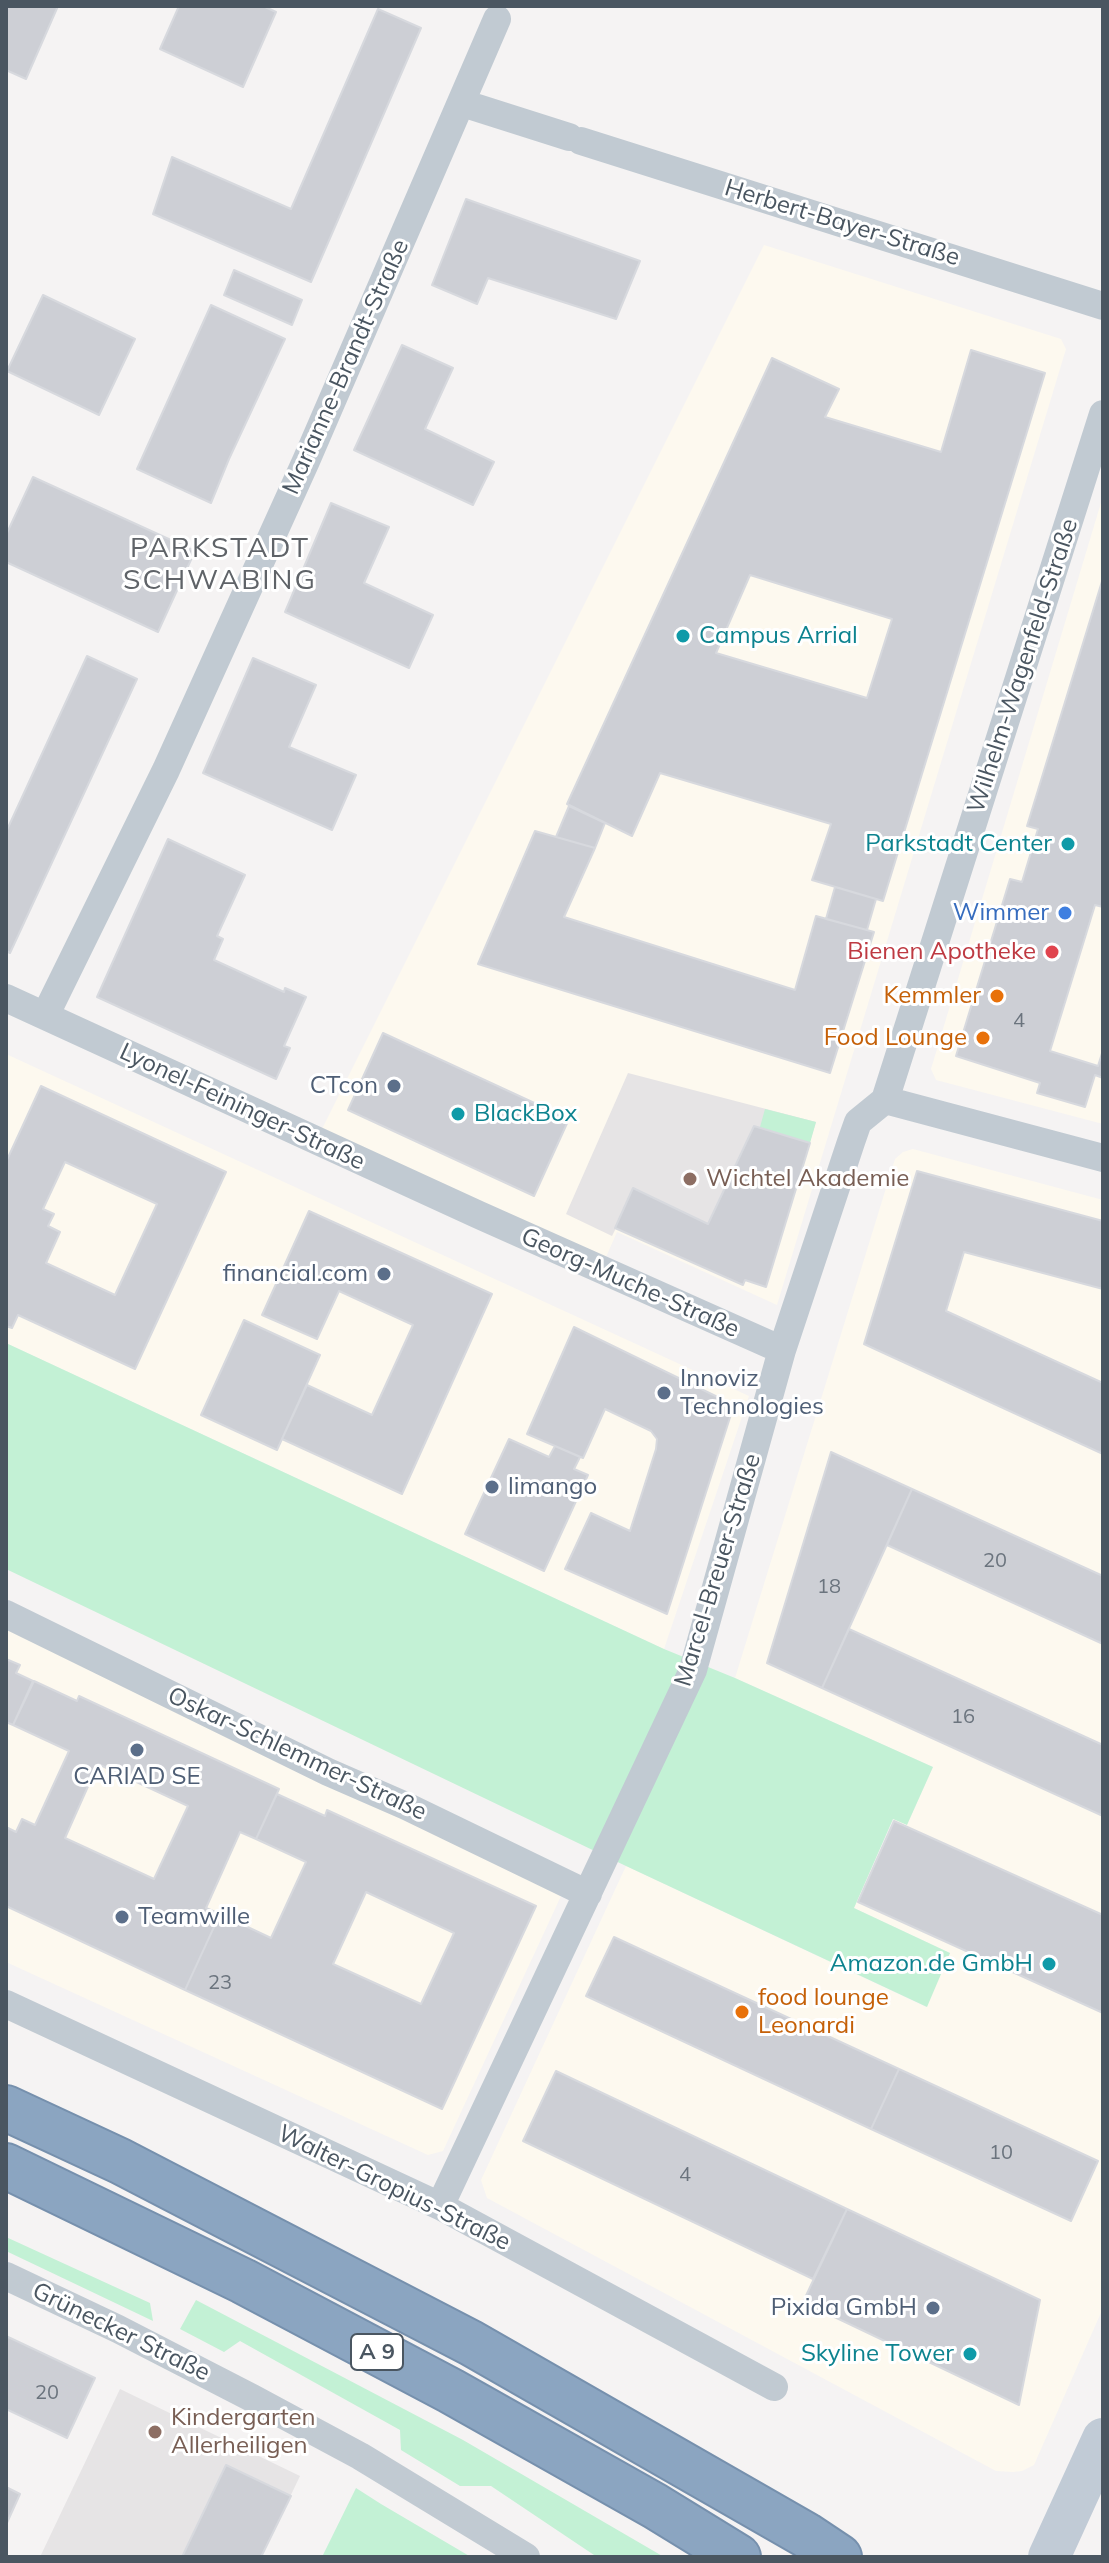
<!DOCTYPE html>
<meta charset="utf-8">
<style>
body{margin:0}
#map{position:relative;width:1109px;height:2563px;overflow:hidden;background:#f5f3f3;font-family:Mulish,sans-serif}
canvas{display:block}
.frame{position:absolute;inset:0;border:8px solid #4a5661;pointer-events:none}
</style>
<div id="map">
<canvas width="1109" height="2563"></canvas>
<div class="frame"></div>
</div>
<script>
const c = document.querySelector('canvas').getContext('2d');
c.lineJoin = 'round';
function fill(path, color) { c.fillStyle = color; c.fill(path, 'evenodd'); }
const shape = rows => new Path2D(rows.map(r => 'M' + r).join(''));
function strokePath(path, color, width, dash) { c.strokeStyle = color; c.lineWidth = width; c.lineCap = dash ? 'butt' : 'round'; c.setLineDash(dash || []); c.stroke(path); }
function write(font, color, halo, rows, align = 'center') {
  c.font = font + ' Mulish,sans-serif'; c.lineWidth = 6; c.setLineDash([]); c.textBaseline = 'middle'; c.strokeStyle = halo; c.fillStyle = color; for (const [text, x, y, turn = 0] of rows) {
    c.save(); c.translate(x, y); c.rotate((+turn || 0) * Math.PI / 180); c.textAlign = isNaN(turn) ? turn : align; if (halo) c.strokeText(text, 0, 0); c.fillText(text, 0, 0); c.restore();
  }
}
fill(shape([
 [764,245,1061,339,1066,349,777,1305,617,1232,606,1257,321,1131],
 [1103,496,1103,1124,936,1080,931,1069],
 [6,1054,749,1396,664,1649,6,1343],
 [913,1149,1103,1200,1103,2308,1034,2465,1022,2471,1013,2472,996,2471,487,2198,481,2180,626,1866,926,2007,950,1953,854,1908,894,1819,907,1825,933,1767,735,1678,895,1159,903,1152],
 [6,1625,561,1896,443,2151,428,2155,6,1962]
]), '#fdf9ef');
fill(shape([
 [628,1073,816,1122,766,1287,746,1280,743,1285,616,1228,612,1236,566,1214],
 [120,2389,300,2476,261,2557,40,2557]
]), '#e6e4e5');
fill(shape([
 [765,1109,816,1122,810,1143,760,1127],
 [6,1343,664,1649,735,1678,933,1767,907,1825,893,1819,854,1908,950,1953,927,2007,626,1866,6,1569],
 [6,2237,150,2303,153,2321,6,2251],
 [196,2300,463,2440,664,2557,597,2557,491,2486,460,2486,401,2450,400,2430,240,2341,224,2352,180,2329],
 [356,2488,381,2504,471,2557,322,2557]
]), '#c3f1d5');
const building = shape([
 [6,6,58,6,26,79,6,70,6,6],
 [179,6,263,6,276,12,243,87,160,49,179,6],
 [378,9,421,28,311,282,153,214,172,157,291,209,378,9],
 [466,199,640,261,616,319,488,278,477,304,432,285,466,199],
 [234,270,302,300,292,325,224,295,234,270],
 [43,295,135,339,99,415,7,371,43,295],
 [211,305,285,339,229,459,211,503,137,469,211,305],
 [402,345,453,368,425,429,494,462,473,505,354,450,402,345],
 [971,350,1045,373,883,901,812,880,831,824,660,773,632,836,567,804,772,358,839,389,825,417,941,452,971,350],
 [750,575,892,619,867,698,716,653,750,575],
 [33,477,195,551,158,632,6,562,6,535,33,477],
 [331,503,389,527,364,583,433,615,409,668,285,612,331,503],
 [1103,578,1103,907,1095,905,1050,1051,1098,1066,1103,1050,1103,1078,1095,1075,1085,1107,1037,1093,1040,1083,956,1056,1010,879,1022,882,1038,829,1027,826,1103,578],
 [87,656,137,679,10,953,6,951,6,832,87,656],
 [253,658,316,685,289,747,356,775,332,830,203,773,253,658],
 [569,806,605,823,595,848,556,837,569,806],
 [535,831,595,848,564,917,795,990,816,916,874,932,830,1073,478,964,535,831],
 [168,839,245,875,217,936,223,939,214,960,284,992,285,988,306,997,284,1046,290,1048,276,1079,97,997,168,839],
 [835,887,876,899,867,930,826,919,835,887],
 [383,1033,569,1119,534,1196,348,1110,383,1033],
 [41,1086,226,1172,135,1369,18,1315,12,1328,6,1326,6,1162,41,1086],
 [65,1162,157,1204,115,1295,46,1263,60,1232,48,1226,54,1214,43,1209,65,1162],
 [754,1126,810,1143,766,1287,745,1280,743,1285,615,1228,633,1188,708,1224,754,1126],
 [917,1171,1103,1221,1103,1289,964,1252,946,1311,1103,1383,1103,1454,864,1344,917,1171],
 [309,1211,492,1294,402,1494,282,1439,307,1385,372,1415,413,1325,339,1291,317,1339,262,1315,309,1211],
 [244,1320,320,1355,277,1450,201,1415,244,1320],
 [574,1327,734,1405,667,1614,565,1569,591,1513,630,1531,656,1449,657,1439,651,1431,605,1409,583,1458,527,1434,574,1327],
 [509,1439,549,1457,555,1446,580,1457,574,1469,588,1475,544,1571,465,1534,509,1439],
 [831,1452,912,1489,822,1688,767,1663,831,1452],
 [912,1489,1103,1576,1103,1644,887,1545,912,1489],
 [849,1629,1103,1745,1103,1816,822,1688,849,1629],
 [6,1659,20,1665,16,1673,33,1681,13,1725,6,1722,6,1659],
 [34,1681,77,1701,79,1696,279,1789,256,1839,240,1832,206,1908,220,1914,185,1990,6,1906,6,1827,16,1832,22,1819,35,1825,69,1751,13,1725,34,1681],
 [98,1764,188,1806,154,1879,65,1838,98,1764],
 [277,1794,325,1816,327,1810,536,1906,442,2109,185,1990,220,1914,271,1938,306,1862,256,1839,277,1794],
 [366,1892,454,1933,421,2004,333,1964,366,1892],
 [894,1821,1103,1915,1103,2013,858,1902,894,1821],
 [614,1937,899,2069,871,2129,586,1996,614,1937],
 [899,2069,1098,2161,1071,2221,871,2129,899,2069],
 [556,2071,847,2209,813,2279,523,2141,556,2071],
 [847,2209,1040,2300,1019,2405,803,2302,847,2209],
 [6,2336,95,2378,67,2438,6,2409,6,2336],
 [226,2465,291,2496,261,2557,182,2557,226,2465],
 [6,2487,20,2494,6,2525,6,2487]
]);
fill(building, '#cdcfd5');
strokePath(building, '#d7d9de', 2);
const highway = shape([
 [6,2108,120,2161,471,2343,806,2535,839,2557],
 [6,2166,243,2281,451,2391,655,2506,738,2557]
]);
strokePath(highway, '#7690ad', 48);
strokePath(shape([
 [462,103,569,137],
 [581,141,1103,306],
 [6,998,479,1215,782,1350],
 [45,1016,166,770,306,461,497,19],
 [885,1100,1103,414],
 [885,1100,1103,1158],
 [6,1614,328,1772,406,1806,588,1894],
 [6,2004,440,2206,774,2387],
 [440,2206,693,1670,782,1350,851,1142,858,1122,885,1100],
 [6,2276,118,2329,252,2398,360,2456,526,2557]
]), '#c1cad2', 28);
strokePath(shape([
 [1049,2557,1103,2439]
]), '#c1cbd6', 42);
strokePath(highway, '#8ba5c1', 44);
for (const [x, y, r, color] of [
 [683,636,8,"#0f9aa8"],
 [1068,844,8,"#0f9aa8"],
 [1065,913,8,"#3f7fe0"],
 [1052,952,8,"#e0444e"],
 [997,996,8,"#e8710a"],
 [983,1038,8,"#e8710a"],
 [394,1086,8,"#5c6f8a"],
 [458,1114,8,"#0f9aa8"],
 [690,1179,8,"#8d6e63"],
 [384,1274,8,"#5c6f8a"],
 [664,1393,8,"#5c6f8a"],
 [492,1487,8,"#5c6f8a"],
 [137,1750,8,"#5c6f8a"],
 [122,1917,8,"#5c6f8a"],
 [1049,1964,8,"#0f9aa8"],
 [742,2012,8,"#e8710a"],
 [933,2308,8,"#5c6f8a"],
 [970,2354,8,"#0f9aa8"],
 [155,2432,8,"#8d6e63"]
]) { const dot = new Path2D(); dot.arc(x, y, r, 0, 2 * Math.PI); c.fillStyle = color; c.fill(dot); strokePath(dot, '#fff', 3); }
write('20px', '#6b747e', null, [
 ["4",1019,1021],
 ["20",995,1561],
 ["18",829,1587],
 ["16",963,1717],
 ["23",220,1983],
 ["10",1001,2153],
 ["4",685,2175],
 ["20",47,2393]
]);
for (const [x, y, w] of [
 [377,2352,52]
]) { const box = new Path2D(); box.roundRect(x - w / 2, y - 18, w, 36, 6); c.fillStyle = '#fff'; c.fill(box); strokePath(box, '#4a5661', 2); }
write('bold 22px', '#4a5661', null, [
 ["A 9",377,2352]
]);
write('24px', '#4a5661', '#fff', [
 ["Herbert-Bayer-Straße",842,223,17],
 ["Marianne-Brandt-Straße",346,367,-66],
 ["Wilhelm-Wagenfeld-Straße",1023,666,-72],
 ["Lyonel-Feininger-Straße",242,1107,25],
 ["Georg-Muche-Straße",630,1283,24],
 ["Marcel-Breuer-Straße",718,1570,-73],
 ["Oskar-Schlemmer-Straße",297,1754,25],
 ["Walter-Gropius-Straße",394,2188,26],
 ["Grünecker Straße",121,2332,26]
]);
write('24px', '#0d838f', '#fff', [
 ["Campus Arrial",699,636,"left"],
 ["Parkstadt Center",1052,844],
 ["BlackBox",474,1114,"left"],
 ["Amazon.de GmbH",1033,1964],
 ["Skyline Tower",954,2354]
], 'right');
write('24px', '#366cbe', '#fff', [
 ["Wimmer",1049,913]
], 'right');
write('24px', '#be3a42', '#fff', [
 ["Bienen Apotheke",1036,952]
], 'right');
write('24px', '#c56008', '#fff', [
 ["Kemmler",981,996],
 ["Food Lounge",967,1038],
 ["food lounge",758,1998,"left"],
 ["Leonardi",758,2026,"left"]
], 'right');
write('24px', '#4e5e75', '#fff', [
 ["CTcon",378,1086],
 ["financial.com",368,1274],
 ["Innoviz",680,1379,"left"],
 ["Technologies",680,1407,"left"],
 ["limango",508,1487,"left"],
 ["CARIAD SE",137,1777,"center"],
 ["Teamwille",138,1917,"left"],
 ["Pixida GmbH",917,2308]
], 'right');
write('24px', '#785e54', '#fff', [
 ["Wichtel Akademie",706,1179],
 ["Kindergarten",171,2418],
 ["Allerheiligen",171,2446]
], 'left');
c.letterSpacing = '2px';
write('28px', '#5f6368', '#fff', [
 ["PARKSTADT",220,549],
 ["SCHWABING",220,581]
]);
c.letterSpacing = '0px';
</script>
